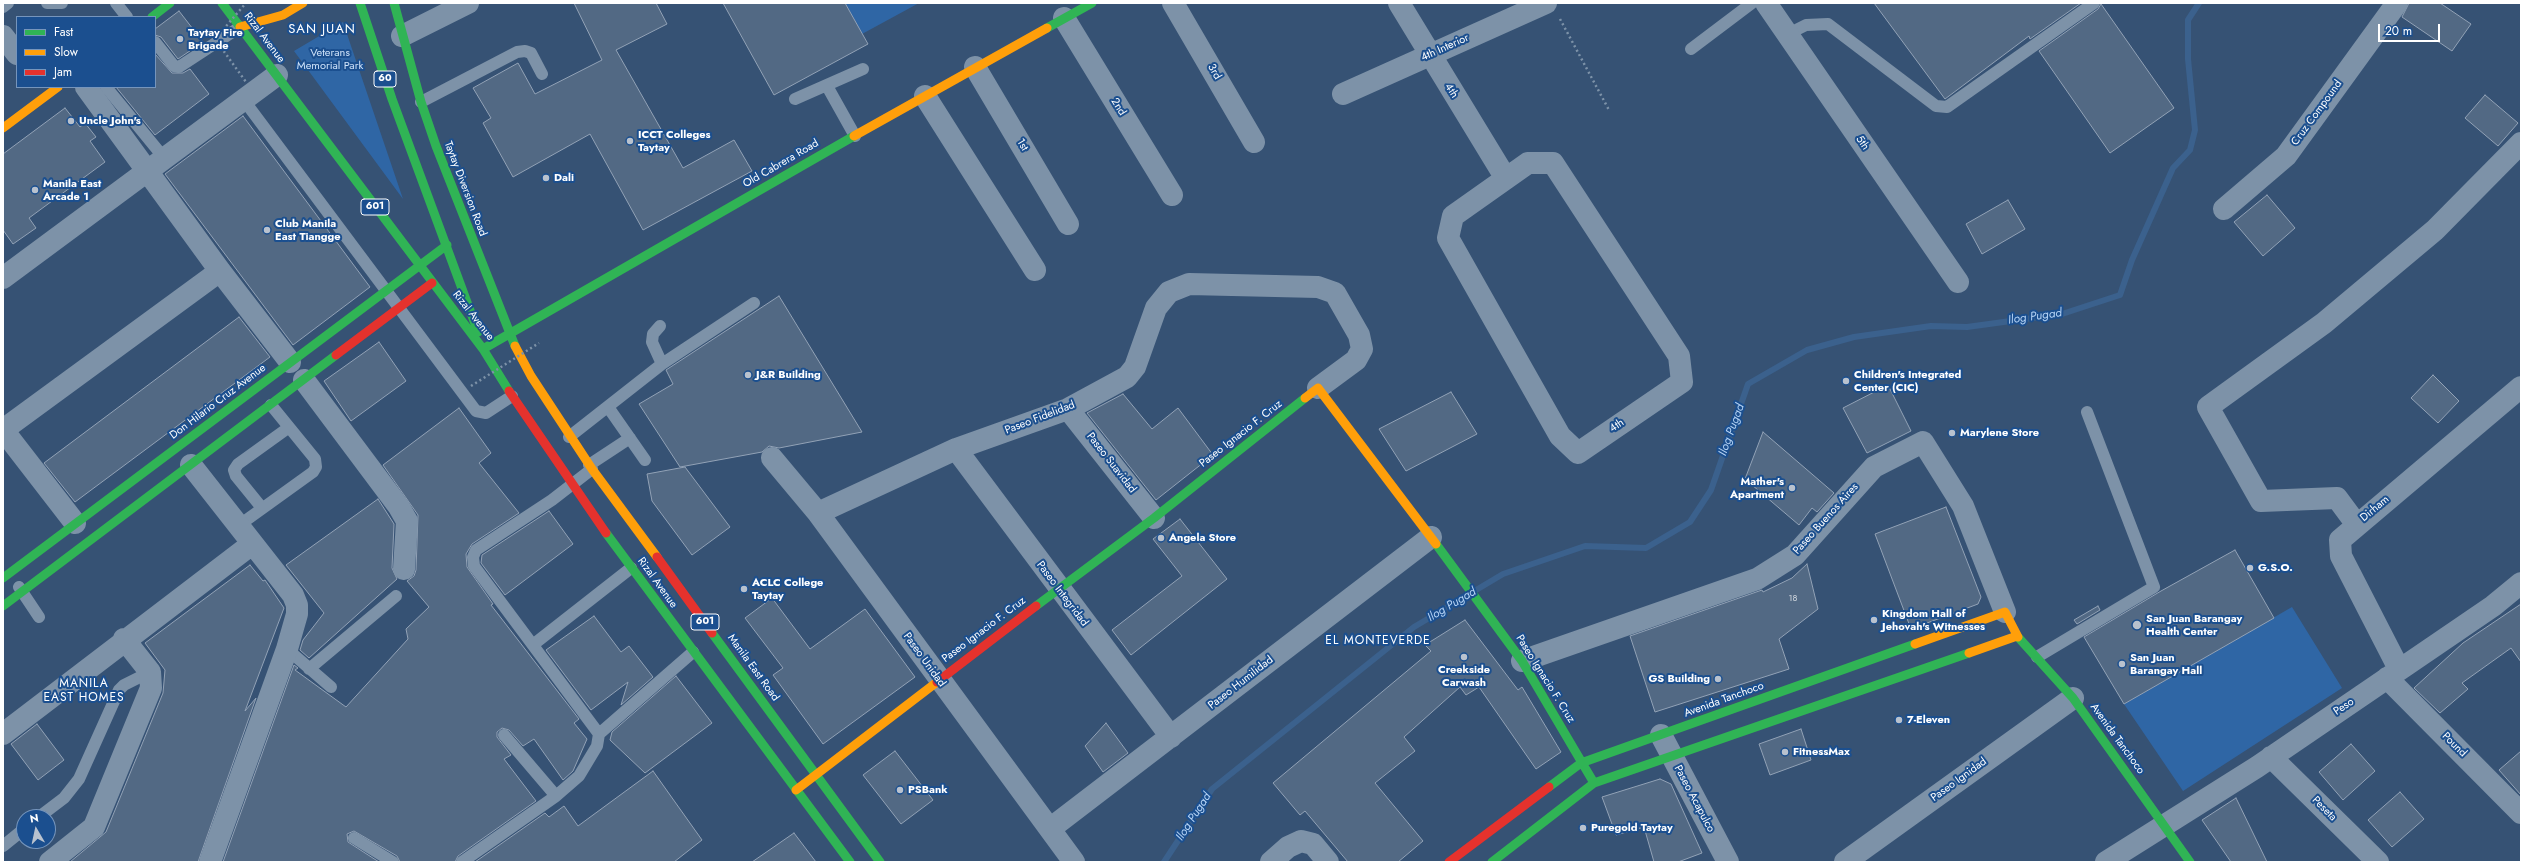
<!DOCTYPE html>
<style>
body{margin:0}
#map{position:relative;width:2524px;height:865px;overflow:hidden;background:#365274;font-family:Jost,sans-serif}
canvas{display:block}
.frame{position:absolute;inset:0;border:4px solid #fff;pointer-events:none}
.legend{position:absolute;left:16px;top:16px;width:140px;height:72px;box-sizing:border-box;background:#1b4f8f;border:1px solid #7695bc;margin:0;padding:5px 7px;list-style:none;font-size:12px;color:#fff}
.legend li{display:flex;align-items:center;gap:8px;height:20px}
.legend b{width:20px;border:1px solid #7695bc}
.north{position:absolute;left:16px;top:809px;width:40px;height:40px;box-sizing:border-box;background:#1b4f8f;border:1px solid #7695bc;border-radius:50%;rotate:351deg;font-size:11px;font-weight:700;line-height:16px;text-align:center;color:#fff}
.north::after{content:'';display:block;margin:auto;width:14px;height:18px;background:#b9c2ce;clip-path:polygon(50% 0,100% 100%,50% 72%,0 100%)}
.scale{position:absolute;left:2378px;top:24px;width:62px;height:18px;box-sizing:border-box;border:2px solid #fff;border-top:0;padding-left:5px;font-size:12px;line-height:14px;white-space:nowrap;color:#fff;-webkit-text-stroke:3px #1b4f8f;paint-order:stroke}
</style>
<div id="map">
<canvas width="2524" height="865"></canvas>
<div class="frame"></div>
<ul class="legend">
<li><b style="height:5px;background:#30b455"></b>Fast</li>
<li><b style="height:5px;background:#ff9f0a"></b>Slow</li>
<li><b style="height:5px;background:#e5322d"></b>Jam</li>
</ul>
<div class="north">N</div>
<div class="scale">20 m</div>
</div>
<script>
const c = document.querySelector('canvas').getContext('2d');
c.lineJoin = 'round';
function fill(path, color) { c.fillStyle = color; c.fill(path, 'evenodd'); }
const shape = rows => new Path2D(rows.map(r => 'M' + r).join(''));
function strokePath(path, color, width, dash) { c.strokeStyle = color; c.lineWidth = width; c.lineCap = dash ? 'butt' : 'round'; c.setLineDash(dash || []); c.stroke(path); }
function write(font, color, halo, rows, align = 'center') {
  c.font = font + ' Jost,sans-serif'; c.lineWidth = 4; c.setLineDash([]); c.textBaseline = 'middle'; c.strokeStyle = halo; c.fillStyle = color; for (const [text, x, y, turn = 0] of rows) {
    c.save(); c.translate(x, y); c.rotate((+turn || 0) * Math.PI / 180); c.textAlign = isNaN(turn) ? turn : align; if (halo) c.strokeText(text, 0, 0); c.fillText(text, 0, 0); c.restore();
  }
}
fill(shape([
 [845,3,919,3,862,34],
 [343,22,350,43,403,199,294,51],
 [2292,607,2342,688,2183,791,2124,704]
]), '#2f66a5');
strokePath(shape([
 [1164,862,1212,789,1414,627,1503,574,1585,546,1646,548,1690,522,1711,490,1748,384,1807,350,1854,337,1931,326,1967,327,2062,314,2120,295,2132,260,2173,168,2190,150,2195,130,2188,59,2188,20,2199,3]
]), '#3b618d', 6);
const building = shape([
 [574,3,656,3,667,24,616,50,683,168,734,140,752,171,643,230,590,134,513,177,483,123,491,118,473,88,518,63,535,94,602,60,574,3],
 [723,3,845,3,868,44,774,95,723,3],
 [1874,3,2081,3,2030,39,2029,36,1945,99,1874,3],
 [2409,3,2440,3,2471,24,2452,51,2402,17,2409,3],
 [2101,4,2174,108,2110,153,2039,51,2098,9,2101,4],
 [179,11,203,42,178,59,161,37,155,35,155,29,179,11],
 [155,54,172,73,183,73,190,69,209,94,155,135,116,87,155,87,155,54],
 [2485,95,2518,123,2498,146,2465,118,2485,95],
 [65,108,80,127,85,123,96,137,90,141,105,162,29,218,36,228,13,244,3,230,3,154,65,108],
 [243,116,370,287,293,345,165,174,243,116],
 [2267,195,2295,228,2263,256,2234,222,2267,195],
 [2008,200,2025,229,1982,254,1966,224,2008,200],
 [779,296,862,432,779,448,769,446,762,452,680,467,639,404,673,384,666,370,779,296],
 [239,317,270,357,75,502,44,463,239,317],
 [379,342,406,381,351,421,324,381,379,342],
 [2433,375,2459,401,2438,423,2411,398,2433,375],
 [1888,385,1911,431,1867,453,1843,408,1888,385],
 [1451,392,1477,434,1406,471,1379,429,1451,392],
 [1123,394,1152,429,1178,408,1213,455,1156,500,1087,413,1123,394],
 [459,408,491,453,479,463,519,513,472,544,466,554,467,567,493,604,491,605,579,719,574,723,587,739,573,771,563,780,534,739,523,746,509,730,502,728,497,732,497,737,511,755,504,759,536,801,458,856,455,862,400,862,397,856,354,831,347,834,348,842,379,862,223,862,294,665,298,668,295,670,346,707,408,639,406,629,429,607,407,581,414,576,416,570,418,515,383,465,459,408],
 [1763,432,1834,493,1817,512,1812,508,1799,525,1745,479,1763,432],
 [685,467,730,527,692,555,652,501,647,474,685,467],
 [378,499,394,524,392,568,397,579,309,658,300,650,303,640,324,613,286,565,378,499],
 [1946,507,1981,597,1978,604,1911,629,1875,534,1946,507],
 [549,511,573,544,505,595,481,563,482,555,549,511],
 [1180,519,1227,579,1131,655,1112,630,1182,576,1153,539,1180,519],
 [2235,550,2274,618,2124,704,2084,637,2161,591,2235,550],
 [1807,564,1818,609,1779,639,1789,669,1655,712,1630,636,1762,590,1763,592,1792,578,1807,564],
 [250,565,263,581,265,580,284,608,245,711,256,698,198,862,70,862,106,832,163,693,165,670,145,643,250,565],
 [772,598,810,649,865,609,915,677,823,744,773,675,783,668,745,618,772,598],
 [2521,604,2521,662,2511,648,2462,683,2468,689,2440,713,2414,688,2463,643,2521,604],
 [2098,606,2100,610,2077,624,2074,620,2098,606],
 [594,616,621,652,629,646,653,677,621,705,628,682,591,710,546,650,594,616],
 [1465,620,1518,690,1522,687,1561,752,1536,769,1479,687,1466,695,1460,687,1404,737,1415,751,1375,783,1423,841,1398,862,1348,862,1305,811,1300,815,1273,783,1431,651,1425,645,1465,620],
 [676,676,712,723,645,773,610,740,612,732,676,676],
 [1106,723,1128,753,1103,772,1085,746,1106,723],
 [37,724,64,760,38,780,11,744,37,724],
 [1801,729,1811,760,1770,775,1759,744,1801,729],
 [2351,744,2375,771,2343,800,2319,772,2351,744],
 [895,751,933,800,901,824,863,775,895,751],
 [2521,751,2521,795,2499,770,2521,751],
 [653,771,702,840,674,862,475,862,545,813,549,817,564,806,578,826,653,771],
 [1660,779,1671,784,1702,853,1678,862,1654,862,1644,827,1616,835,1602,797,1660,779],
 [2400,792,2424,819,2392,847,2368,820,2400,792],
 [2236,798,2267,862,2231,862,2202,820,2236,798],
 [794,833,816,862,752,862,794,833]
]);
fill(building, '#526984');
strokePath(building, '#92a2b6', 1);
strokePath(shape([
 [1560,19,1609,110]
]), '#7d92a8', 2.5, [2, 3]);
strokePath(shape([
 [47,3,62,3],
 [116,3,127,17],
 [3,7,8,3],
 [1788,34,1806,25,1828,24,1936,106,1947,107,2094,3],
 [155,42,174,66,179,67,240,27],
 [1691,49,1752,3],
 [827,86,855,136],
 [106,87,165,159],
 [243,99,476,411,486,413,512,396],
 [795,99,863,69],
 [421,102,517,52,525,51,531,53,542,74],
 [660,326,653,334,652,342,662,364],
 [608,407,645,460],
 [569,437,662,364,754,303],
 [589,465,630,438],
 [592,469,552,500,476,550,473,557,474,566,599,734],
 [262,508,236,476,234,470,238,464,288,428],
 [238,526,313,472,316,467,315,459,271,405],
 [19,587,39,617],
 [534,644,631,568],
 [287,649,331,687],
 [2037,657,2154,587,2087,412],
 [309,669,396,596],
 [504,735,556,796],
 [39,817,64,798,79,779,119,690,124,685,150,672],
 [354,838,393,862],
 [3,846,24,829],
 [462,862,556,796,579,776,597,746,599,734,693,652]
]), '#7d92a8', 12);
strokePath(shape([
 [1173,3,1254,142],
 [1399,3,1505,177],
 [1766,3,1958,282],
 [1064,18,1172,195],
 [3,36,17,54],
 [402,36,468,3],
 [975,67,1068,224],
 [86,87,220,271,290,362],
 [1343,94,1546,3],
 [925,96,1035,270],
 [1528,163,1553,163,1679,356,1682,382,1578,453,1560,436,1448,238,1453,216,1528,163],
 [2224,209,2286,156,2397,3],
 [3,278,277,75],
 [304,380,399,507,407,521,404,569],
 [1068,409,1154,518],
 [3,430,220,271],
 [3,430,75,523],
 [956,449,1171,737],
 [772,458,818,513,1074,862],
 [191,465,293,595,297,605,297,614,287,649,210,862],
 [818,513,956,449,1068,409,1127,377,1135,367,1156,308,1169,292,1189,284,1318,287,1335,293,1359,335,1362,349,1356,360,1318,388],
 [2357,525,2337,498,2261,501,2208,407,2324,323,2435,230,2521,143],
 [1522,661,1757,579,1795,555,1874,467,1923,442,1963,506,2005,612],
 [2399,669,2341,556,2340,540,2521,387],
 [2387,678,2521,813],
 [3,734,252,544],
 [1661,735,1728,862],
 [2271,757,2378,862],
 [1051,828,1431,537],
 [50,862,94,827,151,688,150,672,124,639],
 [1271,862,1288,847,1301,841,1313,844,1328,862],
 [1845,862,2073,698],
 [2106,862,2257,767,2493,606,2521,583]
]), '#7d92a8', 22);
strokePath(shape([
 [222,3,483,349,509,391],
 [360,3,392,99,478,332],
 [394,3,421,102,436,146,515,346],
 [152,17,170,3],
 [1047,28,1092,3],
 [483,349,854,136],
 [606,533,850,862],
 [1436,544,1522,661,1594,783],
 [3,578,447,245],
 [3,606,336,355],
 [1036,606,1154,518,1305,398],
 [712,633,880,862],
 [2018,637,2073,698,2190,862],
 [1549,787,1581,763,1915,644],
 [1492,862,1594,783,1969,653]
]), '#30b455', 9);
strokePath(shape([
 [240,27,283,15,303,3],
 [3,128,58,87],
 [854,136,1047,28],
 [515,346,531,376,592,469,657,557],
 [1305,398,1318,388,1436,544],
 [1915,644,2005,612,2018,637],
 [1969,653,2017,636],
 [796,790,937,682]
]), '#ff9f0a', 9);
strokePath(shape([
 [336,355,432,283],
 [509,391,606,533],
 [657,557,712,633],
 [937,682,1036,606],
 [1449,862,1549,787]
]), '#e5322d', 9);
strokePath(shape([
 [210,33,215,39,246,3],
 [215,39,246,82],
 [471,386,539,343]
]), '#7d92a8', 2.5, [2, 3]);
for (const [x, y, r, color] of [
 [180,39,4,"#b9c2ce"],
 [71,121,4,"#b9c2ce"],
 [630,141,4,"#b9c2ce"],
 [546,178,4,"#b9c2ce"],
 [35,190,4,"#b9c2ce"],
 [267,230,4,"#b9c2ce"],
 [748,375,4,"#b9c2ce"],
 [1846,381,4,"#b9c2ce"],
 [1952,433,4,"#b9c2ce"],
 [1792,488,4,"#b9c2ce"],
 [1161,538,4,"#b9c2ce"],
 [2250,568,4,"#b9c2ce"],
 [744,589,4,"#b9c2ce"],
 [1874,620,4,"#b9c2ce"],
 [2137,625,5,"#b9c2ce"],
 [1464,657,4,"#b9c2ce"],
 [2122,664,4,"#b9c2ce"],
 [1718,679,4,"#b9c2ce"],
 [1899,720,4,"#b9c2ce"],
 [1785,752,4,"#b9c2ce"],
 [900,790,4,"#b9c2ce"],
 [1583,828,4,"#b9c2ce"]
]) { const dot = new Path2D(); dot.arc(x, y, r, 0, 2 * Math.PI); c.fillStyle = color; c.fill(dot); strokePath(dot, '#1b4f8f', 1.5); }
write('9px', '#d4dae0', null, [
 ["18",1793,599]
]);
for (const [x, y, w] of [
 [385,79,22],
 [375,207,28],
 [705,622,28]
]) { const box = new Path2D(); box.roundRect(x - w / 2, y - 8, w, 16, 3); c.fillStyle = '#1b4f8f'; c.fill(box); strokePath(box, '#fff', 1); }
write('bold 10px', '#fff', null, [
 ["60",385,79],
 ["601",375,207],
 ["601",705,622]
]);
write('bold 11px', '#fff', '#1b4f8f', [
 ["Taytay Fire",188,33],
 ["Brigade",188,46],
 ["Uncle John's",79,121],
 ["ICCT Colleges",638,135],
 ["Taytay",638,148],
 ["Dali",554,178],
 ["Manila East",43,184],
 ["Arcade 1",43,197],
 ["Club Manila",275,224],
 ["East Tiangge",275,237],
 ["J&R Building",756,375],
 ["Children's Integrated",1854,375],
 ["Center (CIC)",1854,388],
 ["Marylene Store",1960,433],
 ["Mather's",1784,482,"right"],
 ["Apartment",1784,495,"right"],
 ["Angela Store",1169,538],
 ["G.S.O.",2258,568],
 ["ACLC College",752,583],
 ["Taytay",752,596],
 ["Kingdom Hall of",1882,614],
 ["Jehovah's Witnesses",1882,627],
 ["San Juan Barangay",2146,619],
 ["Health Center",2146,632],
 ["San Juan",2130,658],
 ["Barangay Hall",2130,671],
 ["Creekside",1464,670,"center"],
 ["Carwash",1464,683,"center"],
 ["GS Building",1710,679,"right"],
 ["7-Eleven",1907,720],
 ["FitnessMax",1793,752],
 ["PSBank",908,790],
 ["Puregold Taytay",1591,828]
], 'left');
write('11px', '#fff', '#1b4f8f', [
 ["Rizal Avenue",264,38,53],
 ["4th Interior",1445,48,-24],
 ["3rd",1214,72,60],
 ["4th",1451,91,58],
 ["2nd",1118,107,59],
 ["Cruz Compound",2317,113,-54],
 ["5th",1862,143,56],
 ["1st",1022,145,59],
 ["Old Cabrera Road",781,164,-30],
 ["Taytay Diversion Road",465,189,69],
 ["Rizal Avenue",473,316,52],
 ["Don Hilario Cruz Avenue",218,402,-37],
 ["Paseo Fidelidad",1040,418,-21],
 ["4th",1617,426,-34],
 ["Paseo Ignacio F. Cruz",1241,434,-38],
 ["Paseo Suavidad",1111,463,52],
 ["Dirham",2375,509,-40],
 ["Paseo Buenos Aires",1826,519,-48],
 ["Rizal Avenue",657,583,54],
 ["Paseo Integridad",1062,594,53],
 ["Paseo Ignacio F. Cruz",984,630,-37],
 ["Paseo Unidad",924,660,54],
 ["Manila East Road",753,668,54],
 ["Paseo Ignacio F. Cruz",1545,679,58],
 ["Paseo Humilidad",1241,683,-38],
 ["Avenida Tanchoco",1724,700,-20],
 ["Peso",2344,707,-34],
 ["Avenida Tanchoco",2117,739,54],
 ["Pound",2454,745,45],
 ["Paseo Ignidad",1959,780,-36],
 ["Paseo Acapulco",1694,799,62],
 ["Peseta",2324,809,45]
]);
write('11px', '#cfe3fa', '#1b4f8f', [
 ["Veterans",330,53],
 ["Memorial Park",330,66]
]);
write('italic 12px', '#b5d3f5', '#1b4f8f', [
 ["Ilog Pugad",2035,317,-8],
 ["Ilog Pugad",1732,430,-70],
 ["Ilog Pugad",1452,605,-31],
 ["Ilog Pugad",1194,817,-57]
]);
c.letterSpacing = '1px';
write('12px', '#fff', '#1b4f8f', [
 ["EL MONTEVERDE",1378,641],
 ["MANILA",84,684],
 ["EAST HOMES",84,698]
]);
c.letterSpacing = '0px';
c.letterSpacing = '1px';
write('13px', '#fff', '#1b4f8f', [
 ["SAN JUAN",322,30]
]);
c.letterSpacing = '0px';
</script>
